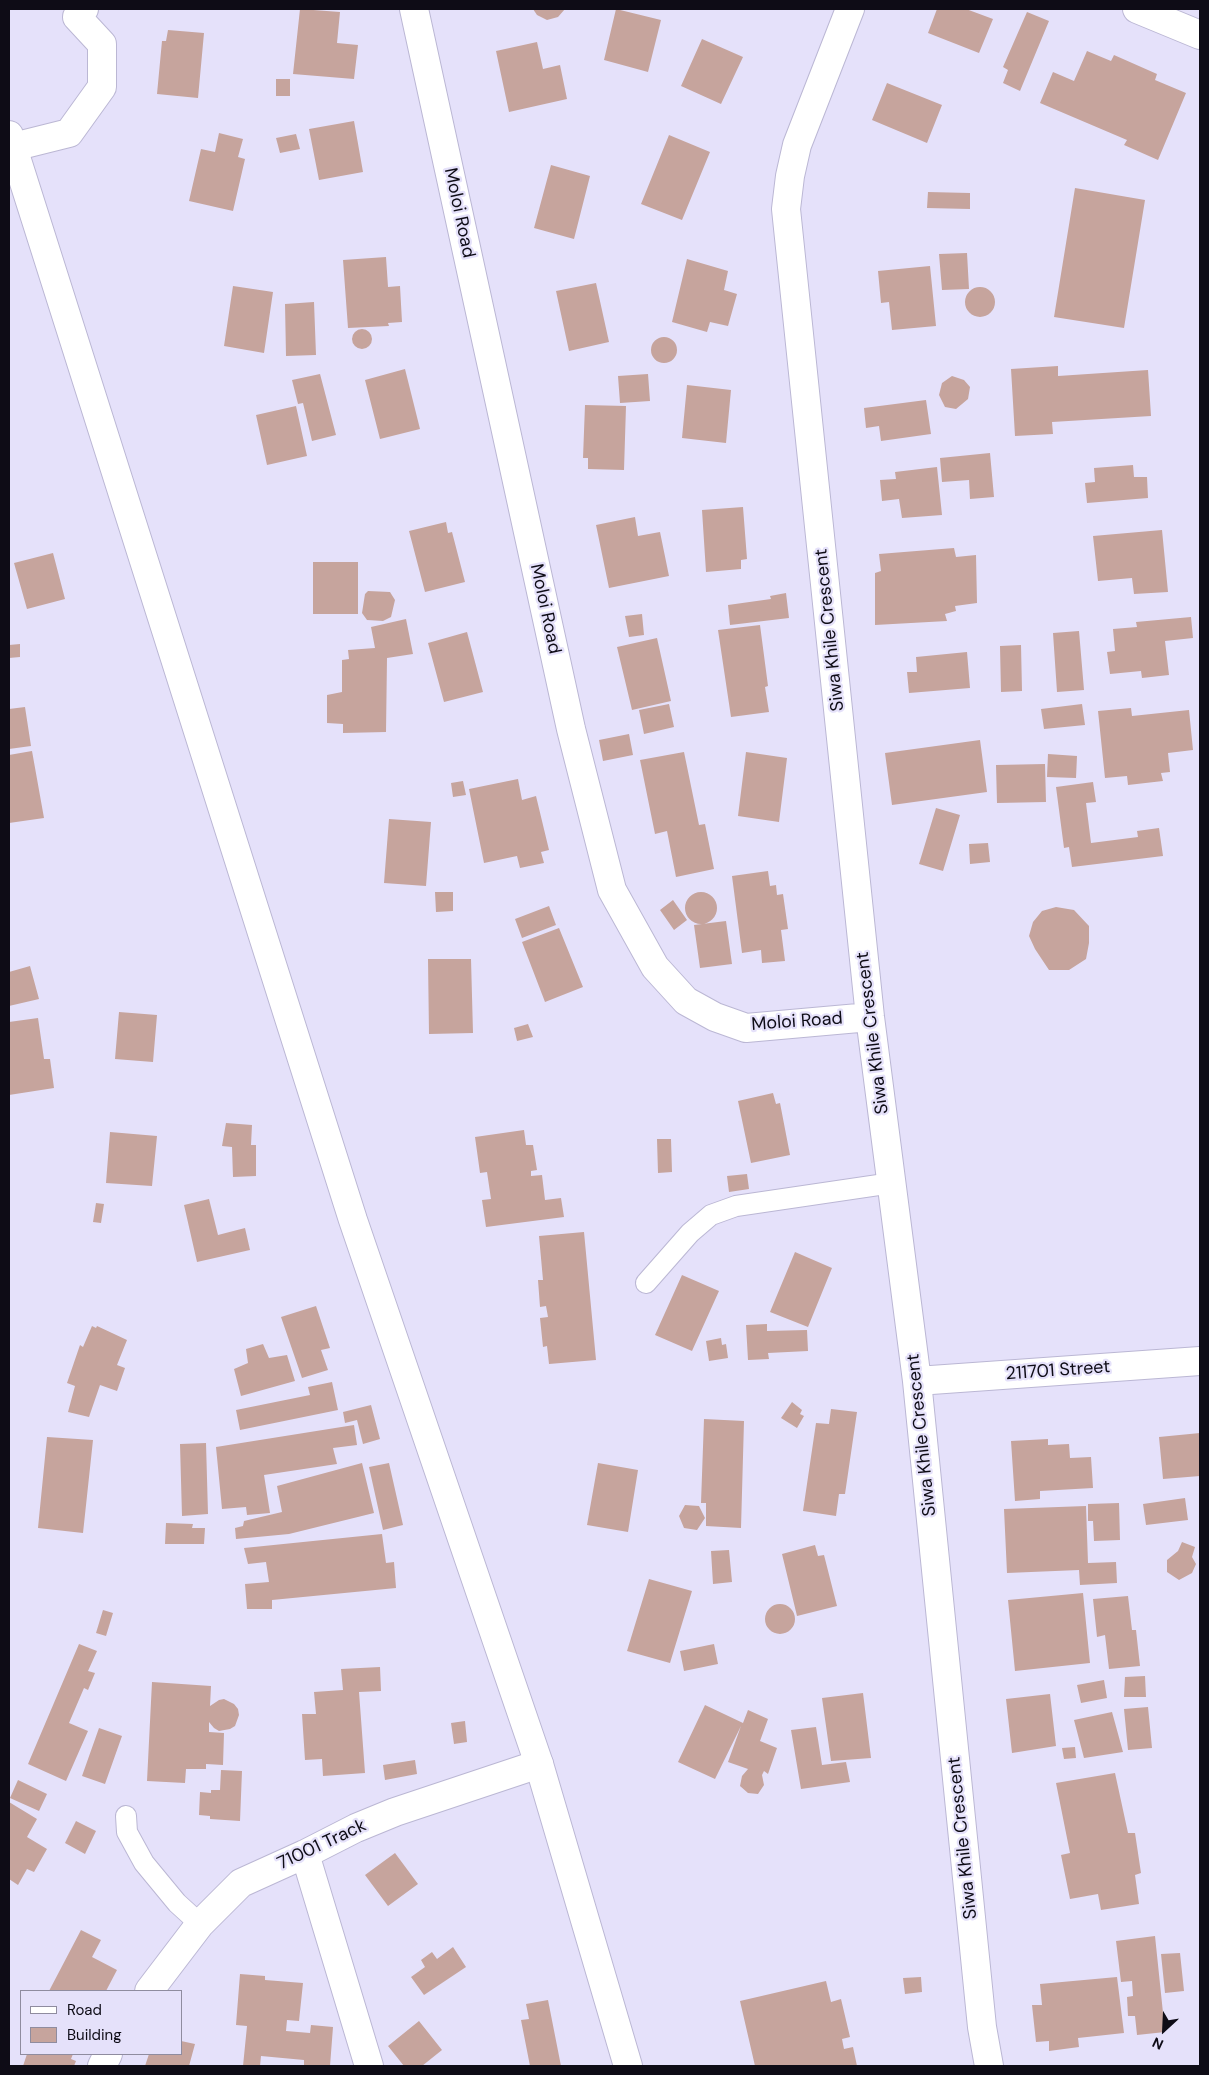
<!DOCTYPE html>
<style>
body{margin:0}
#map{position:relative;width:1209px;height:2075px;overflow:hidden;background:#e5e1fa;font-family:"DM Sans",sans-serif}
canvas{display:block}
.frame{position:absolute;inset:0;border:10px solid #0e0c16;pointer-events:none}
.legend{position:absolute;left:20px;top:1990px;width:162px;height:65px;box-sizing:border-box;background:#e5e1fa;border:1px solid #8f8c9f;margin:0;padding:6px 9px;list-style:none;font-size:15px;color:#0e0c16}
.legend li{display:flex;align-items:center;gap:10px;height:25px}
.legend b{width:25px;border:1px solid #8f8c9f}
.north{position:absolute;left:1139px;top:2005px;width:50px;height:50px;-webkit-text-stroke:4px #e5e1fa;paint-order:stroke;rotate:205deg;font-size:14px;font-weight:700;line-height:20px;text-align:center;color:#0e0c16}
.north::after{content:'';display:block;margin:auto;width:18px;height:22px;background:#0e0c16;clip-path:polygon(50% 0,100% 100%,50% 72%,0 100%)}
</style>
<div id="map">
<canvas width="1209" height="2075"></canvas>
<div class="frame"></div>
<ul class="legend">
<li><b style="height:6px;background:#fff"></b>Road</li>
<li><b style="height:14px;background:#c6a49d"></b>Building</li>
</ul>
<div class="north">N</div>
</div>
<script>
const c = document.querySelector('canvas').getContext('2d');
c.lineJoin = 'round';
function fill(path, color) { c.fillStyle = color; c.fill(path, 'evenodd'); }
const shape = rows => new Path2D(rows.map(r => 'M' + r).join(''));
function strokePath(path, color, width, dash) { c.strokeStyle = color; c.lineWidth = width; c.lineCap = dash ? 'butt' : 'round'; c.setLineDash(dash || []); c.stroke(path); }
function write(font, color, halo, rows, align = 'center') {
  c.font = font + ' "DM Sans",sans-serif'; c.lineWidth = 4.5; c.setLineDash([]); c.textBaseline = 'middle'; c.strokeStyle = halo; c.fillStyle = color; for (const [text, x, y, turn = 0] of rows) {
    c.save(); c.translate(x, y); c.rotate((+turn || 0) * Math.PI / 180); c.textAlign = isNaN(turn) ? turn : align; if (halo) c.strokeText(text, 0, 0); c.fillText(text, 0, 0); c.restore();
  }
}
fill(shape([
 [300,9,340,12,337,43,358,45,354,79,293,74],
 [533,9,565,9,558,17,547,20,537,15],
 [616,9,661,20,648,72,604,60],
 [937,9,966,9,993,19,979,53,928,33],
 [1027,12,1049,21,1020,91,1003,83,1008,70,1003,67],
 [168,30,204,33,198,98,157,94,162,41,166,41],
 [702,39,743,57,721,104,681,86],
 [537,42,543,69,560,65,567,99,509,112,496,51],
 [1087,51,1111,61,1114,55,1157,74,1155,80,1186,93,1158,160,1124,145,1127,140,1040,103,1053,72,1074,81],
 [276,79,290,79,290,96,276,96],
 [887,83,942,105,927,143,872,120],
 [354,121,363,172,319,180,309,129],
 [219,133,243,139,238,157,245,159,233,211,189,201,201,149,215,152],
 [296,134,300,149,280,153,276,138],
 [669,135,710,152,682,220,641,204],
 [551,165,590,176,574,239,534,228],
 [1075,188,1145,200,1124,328,1054,317],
 [928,192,970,193,970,209,927,208],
 [967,253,969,289,942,290,939,254],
 [386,257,388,287,400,286,402,322,388,323,389,326,348,328,343,260],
 [687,259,728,271,724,290,737,294,728,326,710,322,707,332,672,322],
 [930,266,936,326,892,330,889,302,881,303,878,271],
 [596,283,609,342,569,351,556,291],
 [233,286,273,292,264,353,224,346],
 '965 302a15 15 0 1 1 30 0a15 15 0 1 1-30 0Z',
 [314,302,316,355,286,356,285,304],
 '352 339a10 10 0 1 1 20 0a10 10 0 1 1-20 0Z',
 '651 350a13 13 0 1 1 26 0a13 13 0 1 1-26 0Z',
 [1058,366,1058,376,1148,370,1151,416,1052,422,1053,434,1015,436,1011,369],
 [405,369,420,429,380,439,365,380],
 [320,374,336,435,312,441,303,403,298,404,292,380],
 [648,374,650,401,620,403,618,376],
 [952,376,964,380,970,387,968,399,956,409,945,407,939,395,942,383],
 [687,385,731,390,726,443,682,438],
 [926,400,931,434,881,441,879,426,866,428,864,408],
 [585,405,626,406,624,470,588,469,588,458,583,458],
 [296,406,307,456,267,465,256,415],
 [990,453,994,497,970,499,969,480,942,482,940,458],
 [1133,465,1134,477,1147,477,1148,498,1087,503,1085,483,1095,482,1094,468],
 [937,467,942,515,902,518,899,499,882,501,880,480,896,479,895,472],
 [743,507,747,559,741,560,741,569,706,572,702,510],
 [635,517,638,536,660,532,669,576,609,588,596,525],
 [446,522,448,533,452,532,465,582,425,592,409,531],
 [1162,530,1168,592,1134,594,1132,578,1098,581,1093,536],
 [954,548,956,557,976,555,977,603,955,606,956,611,945,614,947,621,875,625,875,573,881,571,879,554],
 [53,553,65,599,27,609,14,563],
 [313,562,358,562,358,614,313,614],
 [368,591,390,592,395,600,391,617,383,621,367,620,362,613,365,594],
 [786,593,789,618,730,625,728,605,771,599,770,596],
 [642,614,644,635,629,637,625,616],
 [1191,617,1193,638,1165,641,1169,675,1142,678,1141,671,1110,674,1107,652,1115,651,1113,629,1137,627,1136,622],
 [406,619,413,654,387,658,386,732,343,733,343,724,327,723,327,695,342,692,342,660,349,659,348,650,375,648,371,627],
 [760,625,768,686,765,687,769,712,731,717,718,630],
 [1079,631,1084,690,1057,692,1053,633],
 [467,632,483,692,444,702,428,643],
 [657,638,671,701,632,710,617,647],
 [20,644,20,657,9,658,9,645],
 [1021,645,1022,691,1001,692,1000,646],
 [967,652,970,688,909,693,907,672,917,672,916,657],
 [669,704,674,727,644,734,639,710],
 [1082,704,1085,725,1044,729,1041,709],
 [25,707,31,746,9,749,9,709],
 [1131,708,1132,716,1189,710,1193,750,1168,753,1170,772,1161,773,1163,781,1128,785,1127,776,1105,778,1098,711],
 [629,734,633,755,603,761,599,740],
 [980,740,987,792,892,805,885,753],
 [32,751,44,818,9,823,9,755],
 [684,752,699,825,705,824,714,869,676,877,667,831,655,834,640,760],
 [746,752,787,758,779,822,738,816],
 [1048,754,1077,756,1076,778,1047,777],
 [1045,764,1046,802,997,803,996,765],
 [518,779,522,800,536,796,549,850,541,852,544,863,520,868,517,856,484,863,469,789],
 [463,781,466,795,453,797,451,783],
 [1093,782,1096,802,1086,803,1091,843,1138,837,1137,831,1159,828,1163,856,1072,867,1069,847,1064,848,1056,787],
 [936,808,960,815,943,871,919,864],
 [389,819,431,822,426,886,384,883],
 [988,843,990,862,970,864,969,844],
 [768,871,770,886,776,885,777,895,783,894,788,929,781,930,785,961,762,963,761,950,742,953,732,876],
 [435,892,453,892,453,911,436,912],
 '685 908a16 16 0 1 1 32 0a16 16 0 1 1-32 0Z',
 [673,900,687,920,674,930,660,910],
 [549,906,556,925,522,938,515,919],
 [1056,907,1074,910,1089,926,1089,943,1086,959,1069,970,1049,970,1035,949,1029,936,1033,922,1042,911],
 [726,921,732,964,700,968,694,925],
 [559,928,583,987,545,1002,522,942],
 [428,959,471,959,473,1033,429,1034],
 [30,966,39,999,9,1006,9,972],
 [119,1012,157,1015,153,1062,115,1059],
 [38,1018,44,1059,50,1059,54,1088,9,1095,9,1022],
 [528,1024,533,1037,517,1041,514,1028],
 [773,1093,776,1104,780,1103,790,1155,751,1163,738,1101],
 [226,1123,252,1125,251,1145,256,1145,256,1176,233,1177,232,1147,222,1146],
 [524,1130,526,1145,533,1145,537,1170,531,1171,531,1176,542,1175,545,1200,561,1198,564,1217,486,1227,482,1200,491,1199,487,1172,480,1173,475,1137],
 [110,1132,157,1136,152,1186,106,1183],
 [657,1139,671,1139,672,1172,658,1173],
 [747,1174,749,1189,729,1192,727,1176],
 [209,1199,218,1235,245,1228,250,1250,197,1262,184,1205],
 [96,1203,104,1204,101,1223,93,1222],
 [584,1232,596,1360,549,1364,547,1346,543,1347,540,1318,548,1317,546,1306,540,1307,538,1280,543,1280,539,1236],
 [795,1252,832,1268,808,1327,770,1312],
 [682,1275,719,1291,692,1351,655,1335],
 [316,1306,330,1348,321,1350,328,1370,302,1378,281,1317],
 [767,1324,767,1331,807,1330,808,1351,768,1353,769,1359,748,1360,746,1325],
 [92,1326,96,1328,97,1326,127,1340,117,1365,125,1368,117,1391,100,1385,89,1417,68,1412,75,1386,67,1383,80,1345,83,1347],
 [721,1338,722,1345,726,1344,728,1358,709,1361,706,1341],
 [263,1344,269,1358,287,1355,295,1381,241,1396,234,1369,248,1363,246,1349],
 [332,1382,338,1410,240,1430,236,1410,310,1395,308,1387],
 [792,1402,802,1410,800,1414,804,1416,797,1428,781,1418],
 [371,1405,380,1439,363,1444,357,1420,345,1423,343,1412],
 [831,1409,857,1412,845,1494,839,1494,836,1516,803,1511,816,1423,829,1424],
 [704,1419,744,1421,741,1528,706,1526,706,1503,701,1503],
 [354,1425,357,1445,333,1448,337,1464,264,1475,270,1513,247,1515,246,1507,222,1509,216,1447],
 [1200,1433,1200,1476,1163,1479,1159,1437],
 [47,1437,93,1440,83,1533,38,1528],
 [1048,1439,1048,1445,1069,1444,1070,1458,1091,1457,1093,1488,1040,1491,1040,1499,1015,1501,1011,1441],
 [206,1443,208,1514,182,1516,180,1444],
 [362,1463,374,1513,289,1534,236,1539,235,1528,243,1526,244,1521,282,1512,277,1486],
 [389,1463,403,1525,383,1530,369,1467],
 [598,1463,638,1470,628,1532,587,1525],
 [1185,1498,1188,1520,1146,1525,1143,1504],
 [1119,1503,1120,1540,1094,1541,1093,1521,1088,1521,1088,1504],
 [685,1505,699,1506,705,1518,697,1530,684,1528,679,1516],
 [1086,1506,1088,1563,1116,1562,1117,1583,1080,1585,1079,1570,1007,1573,1004,1509],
 [166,1523,193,1524,192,1528,205,1528,204,1544,165,1544],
 [382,1534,386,1563,394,1562,396,1588,272,1600,272,1609,247,1609,245,1584,269,1582,266,1562,248,1564,244,1548],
 [1182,1542,1195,1547,1192,1557,1196,1564,1192,1573,1179,1580,1167,1572,1167,1560,1178,1551],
 [815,1545,818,1556,824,1555,837,1606,797,1616,782,1554],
 [729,1550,732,1582,713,1584,711,1551],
 [649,1579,692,1591,670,1663,627,1651],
 [1083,1593,1090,1663,1015,1671,1008,1600],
 [1128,1596,1132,1630,1136,1630,1140,1666,1109,1669,1105,1635,1097,1637,1093,1599],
 '765 1619a15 15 0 1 1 30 0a15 15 0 1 1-30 0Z',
 [103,1610,113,1613,106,1636,96,1633],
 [79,1644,97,1651,88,1671,95,1673,88,1690,84,1688,69,1723,88,1731,66,1781,28,1764],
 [714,1644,718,1664,684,1671,680,1651],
 [380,1667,381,1691,359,1692,365,1773,323,1776,322,1759,305,1760,302,1714,316,1714,314,1692,343,1690,341,1669],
 [1145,1676,1146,1697,1124,1697,1125,1677],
 [1104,1680,1107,1698,1081,1703,1077,1685],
 [152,1682,211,1686,210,1706,219,1700,224,1699,234,1704,238,1709,239,1715,235,1726,230,1729,219,1731,214,1728,209,1722,209,1732,224,1733,223,1765,206,1764,206,1769,186,1769,185,1783,147,1781],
 [863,1693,871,1758,831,1761,822,1698],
 [1050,1694,1056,1746,1012,1753,1006,1699],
 [705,1705,743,1723,748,1710,768,1719,760,1741,777,1748,768,1774,764,1771,762,1775,764,1785,758,1794,748,1793,740,1786,742,1776,748,1769,728,1762,741,1726,715,1779,678,1762],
 [1148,1707,1152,1748,1128,1750,1124,1709],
 [1112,1712,1123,1752,1084,1758,1074,1720],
 [465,1721,467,1742,454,1744,451,1723],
 [816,1727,822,1765,846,1762,850,1782,801,1789,791,1730],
 [99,1728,122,1736,105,1784,82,1776],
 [1075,1747,1076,1758,1064,1759,1062,1748],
 [415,1760,417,1774,385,1780,383,1765],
 [221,1770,242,1771,240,1821,210,1819,210,1816,199,1815,200,1792,211,1793,211,1790,220,1790],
 [1115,1773,1128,1833,1135,1833,1141,1873,1135,1875,1139,1904,1101,1910,1098,1894,1070,1899,1061,1855,1070,1853,1056,1783],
 [18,1780,47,1794,39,1811,10,1798],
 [9,1802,37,1819,27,1837,47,1849,34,1872,27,1869,18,1885,9,1879],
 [76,1821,96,1831,85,1854,65,1843],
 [395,1853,418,1884,388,1906,365,1875],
 [81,1930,101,1940,92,1957,117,1970,106,1991,102,1990,101,1991,49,1991],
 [1155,1936,1165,2032,1137,2035,1135,2016,1128,2016,1127,1997,1133,1996,1132,1981,1121,1982,1116,1941],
 [453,1947,466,1967,424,1995,411,1977,425,1967,421,1960,432,1952,437,1959],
 [1180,1953,1184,1991,1165,1993,1161,1954],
 [240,1974,265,1976,265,1980,303,1983,299,2021,287,2020,286,2031,310,2033,311,2025,333,2027,330,2066,304,2065,304,2060,261,2056,260,2066,243,2066,247,2026,236,2025],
 [921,1977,922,1992,905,1994,903,1978],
 [1117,1977,1124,2033,1078,2038,1079,2047,1049,2051,1049,2041,1036,2042,1032,2005,1042,2005,1040,1984],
 [826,1981,831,2002,841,1999,850,2037,842,2039,844,2049,853,2047,857,2066,755,2066,740,2001],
 [548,2000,561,2066,530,2066,521,2020,529,2019,526,2004],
 [419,2021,442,2050,422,2066,404,2066,388,2046],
 [181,2041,195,2044,189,2066,145,2066,149,2054,181,2054],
 [27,2054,73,2054,71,2059,76,2061,74,2066,23,2066]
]), '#c6a49d');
const service = shape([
 [646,1283,690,1233,711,1215,736,1206,892,1183],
 [126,1816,127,1832,144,1863,177,1903,200,1924]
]);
const minor = shape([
 [414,9,571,729,612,890,655,967,686,1001,715,1017,746,1028,870,1017],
 [850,9,797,145,790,176,786,209,870,1017,917,1381,982,2027,989,2066],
 [1137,9,1200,35],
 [13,147,69,133,102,87,102,44,77,17,84,9],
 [917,1381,1200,1361],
 [305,1854,369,2066],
 [149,1991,200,1924,241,1883,305,1854,356,1828,395,1812,539,1764],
 [102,2066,108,2054]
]);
const tertiary = shape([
 [9,135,353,1220,539,1764,628,2066]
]);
strokePath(service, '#bbb7d4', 22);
strokePath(minor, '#bbb7d4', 30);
strokePath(tertiary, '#bbb7d4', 30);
strokePath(service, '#fff', 20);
strokePath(minor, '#fff', 28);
strokePath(tertiary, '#fff', 28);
write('18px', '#0e0c16', '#e5e1fa', [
 ["Moloi Road",459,213,78],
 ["Moloi Road",545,609,78],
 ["Siwa Khile Crescent",830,630,-96],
 ["Moloi Road",797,1022,-4],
 ["Siwa Khile Crescent",873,1033,-97],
 ["211701 Street",1058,1371,-4],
 ["Siwa Khile Crescent",922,1435,-96],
 ["Siwa Khile Crescent",963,1838,-96],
 ["71001 Track",322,1845,-25]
]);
</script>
